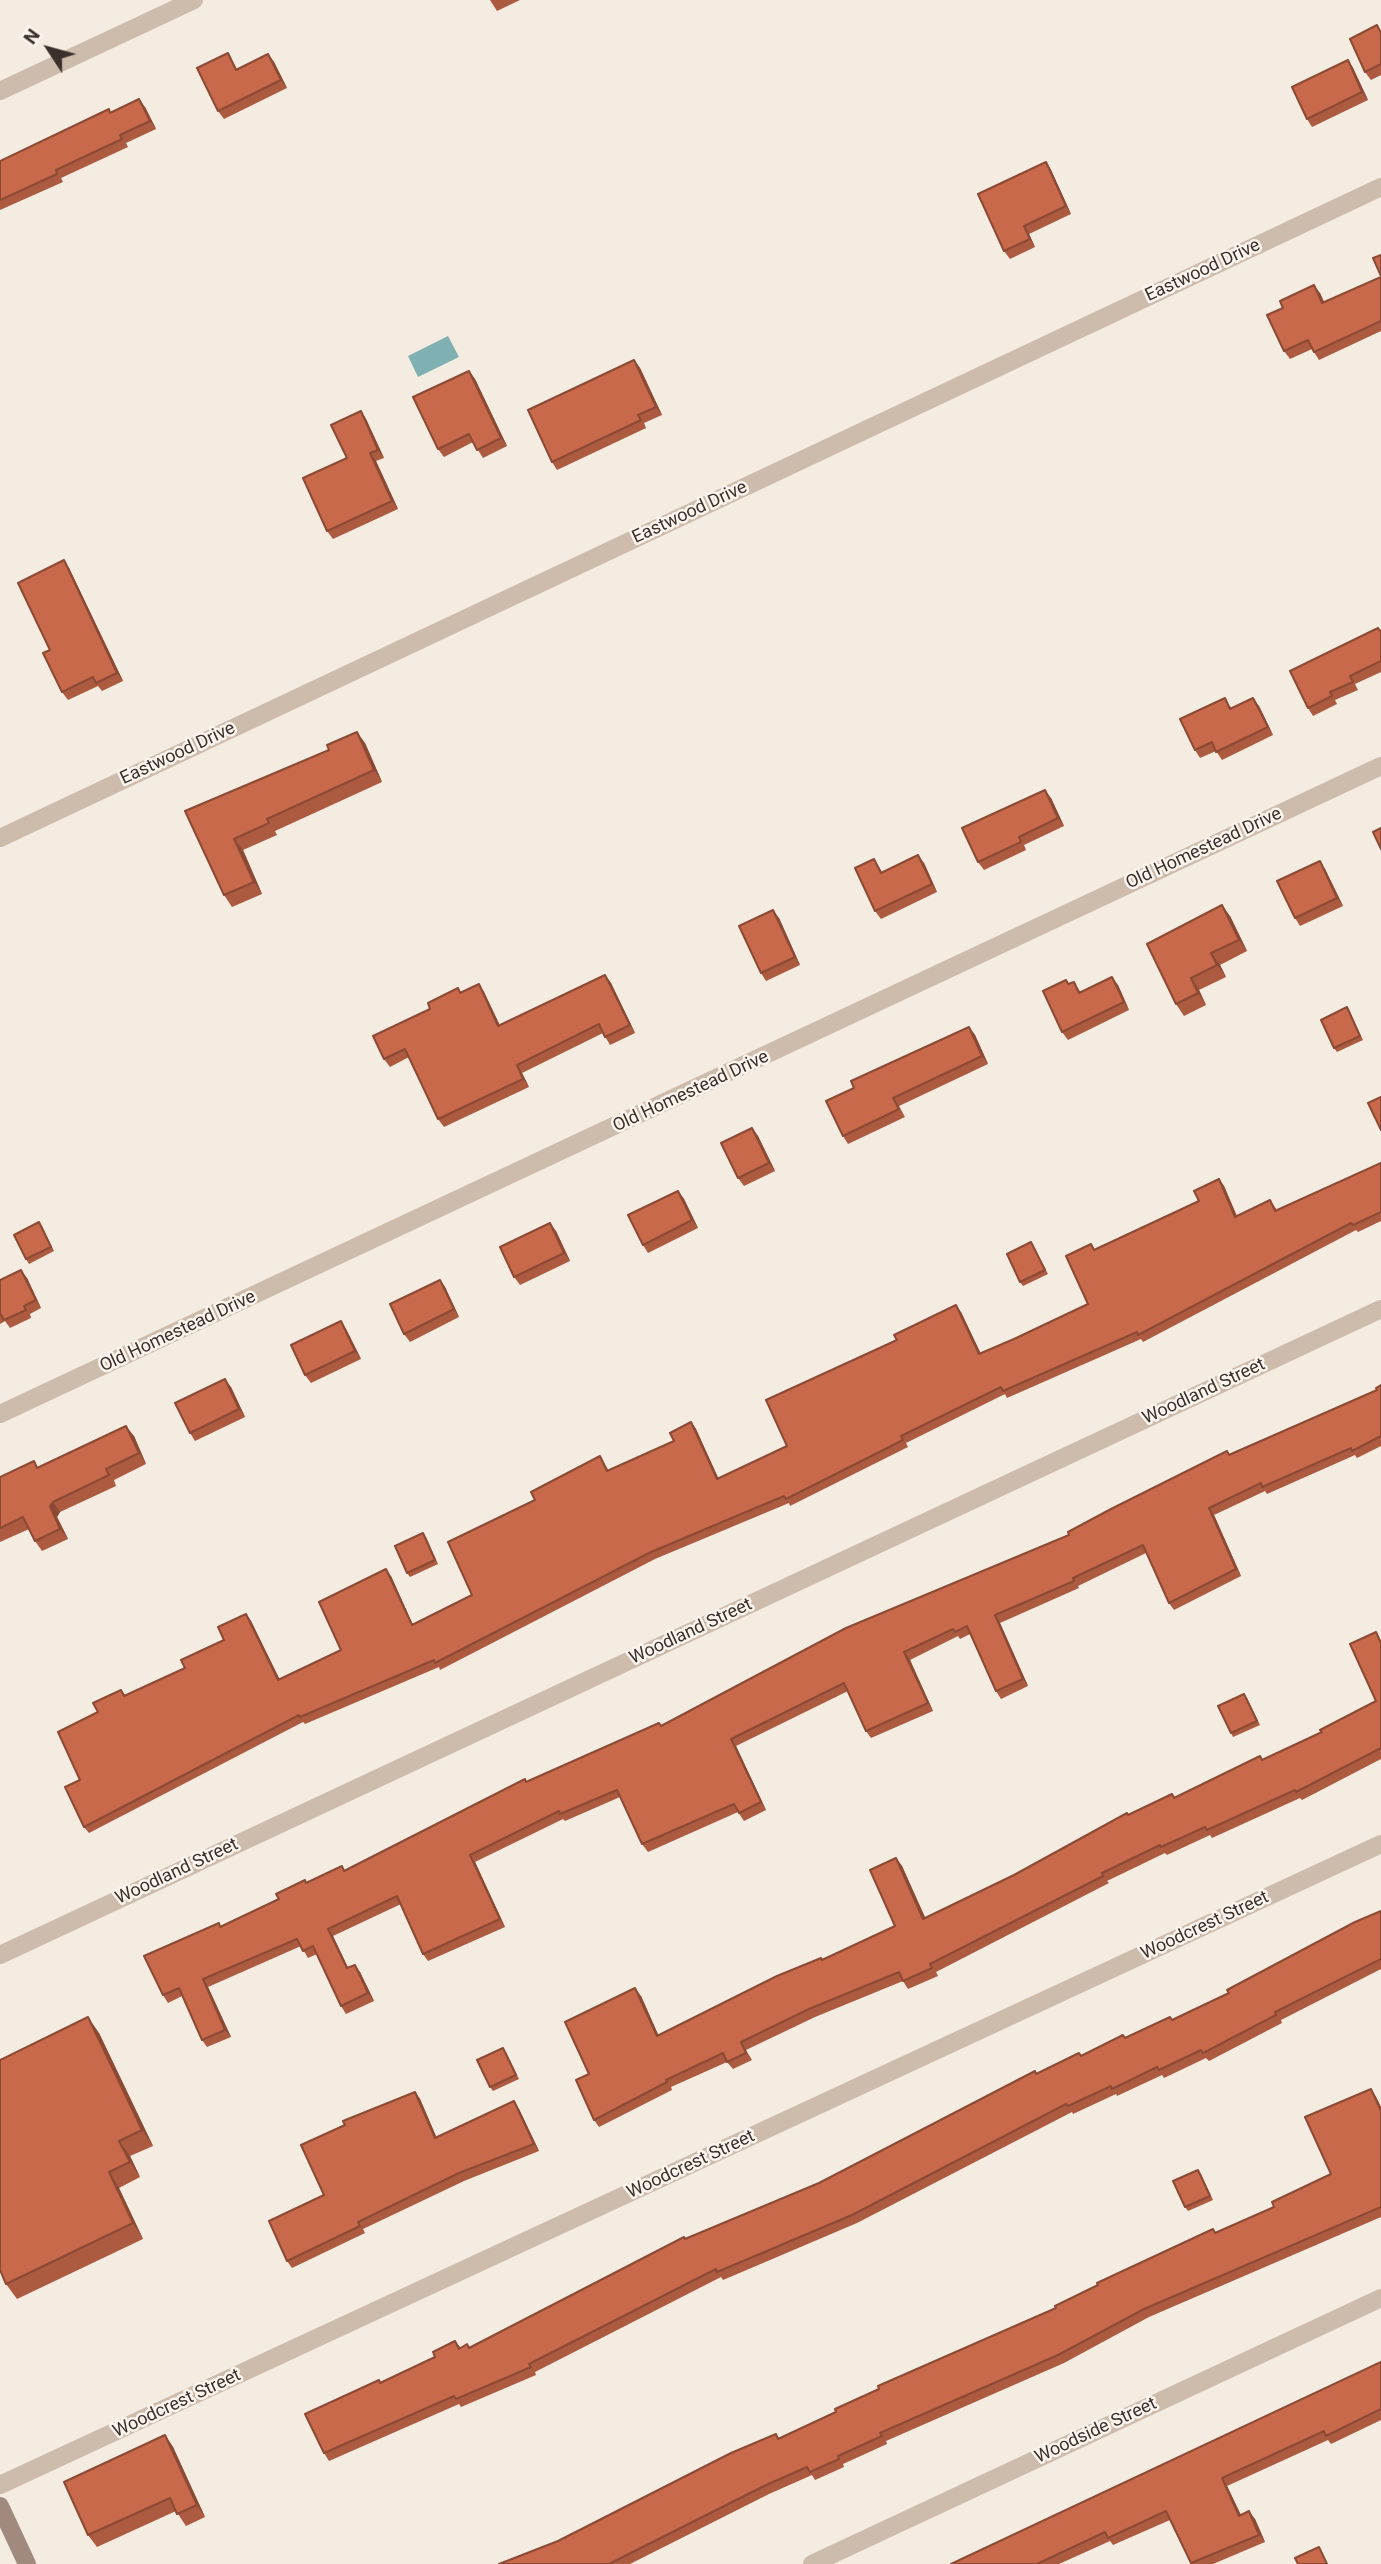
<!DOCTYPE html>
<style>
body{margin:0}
#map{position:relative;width:1381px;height:2564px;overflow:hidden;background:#f4ebe1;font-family:Roboto,sans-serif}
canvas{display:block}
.north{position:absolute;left:14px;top:14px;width:70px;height:70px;-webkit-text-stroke:5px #fbf5ee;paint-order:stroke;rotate:306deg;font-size:19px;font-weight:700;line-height:28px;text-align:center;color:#3b302b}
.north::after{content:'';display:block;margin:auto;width:24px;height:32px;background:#3b302b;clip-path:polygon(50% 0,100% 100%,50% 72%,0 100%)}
</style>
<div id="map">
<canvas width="1381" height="2564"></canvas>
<div class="north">N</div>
</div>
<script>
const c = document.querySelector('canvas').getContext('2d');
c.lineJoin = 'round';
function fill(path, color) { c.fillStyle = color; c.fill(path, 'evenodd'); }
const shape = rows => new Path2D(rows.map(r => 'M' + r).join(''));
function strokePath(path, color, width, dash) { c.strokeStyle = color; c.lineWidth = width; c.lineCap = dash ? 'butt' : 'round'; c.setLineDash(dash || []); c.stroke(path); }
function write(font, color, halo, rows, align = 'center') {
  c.font = font + ' Roboto,sans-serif'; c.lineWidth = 5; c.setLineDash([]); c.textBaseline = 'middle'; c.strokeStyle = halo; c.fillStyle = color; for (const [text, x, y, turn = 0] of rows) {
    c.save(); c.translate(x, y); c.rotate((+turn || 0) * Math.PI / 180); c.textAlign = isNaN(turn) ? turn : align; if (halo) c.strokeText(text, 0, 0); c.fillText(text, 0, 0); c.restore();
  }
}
fill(shape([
 [448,336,459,357,418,377,408,356]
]), '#7fb0b2');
strokePath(shape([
 [0,91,194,0],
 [0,838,1381,187],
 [0,1414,1381,766],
 [0,1955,1381,1309],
 [0,2485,1381,1844],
 [812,2564,1381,2298]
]), '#cdbbac', 18);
strokePath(shape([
 [0,2506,27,2564]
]), '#a18a7d', 18);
fill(shape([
 [490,0,520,0,497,11],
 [1381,31,1381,75,1371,80,1365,72],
 [228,53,237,69,268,54,274,62,287,88,224,119,218,111],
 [1348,60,1353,68,1368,100,1312,127,1307,119],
 [145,107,156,129,126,143,128,147,61,178,63,182,0,210,0,161,109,109,111,113],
 [1046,162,1051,170,1071,214,1029,234,1035,247,1010,259,1004,251],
 [1381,277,1381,331,1319,360,1312,349,1290,359,1284,351,1320,293,1324,302],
 [634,360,640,368,662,415,644,423,646,428,557,470,552,462],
 [469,371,475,379,507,446,483,458,473,442,444,457,438,449],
 [361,411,366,419,384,458,376,461,398,509,333,539,327,531],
 [69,568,123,681,102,691,98,686,68,700,62,692,50,650],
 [1378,628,1381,632,1381,672,1355,684,1358,690,1335,700,1337,704,1313,716,1308,708],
 [1230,706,1232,708,1259,706,1273,735,1222,760,1216,751,1200,758,1195,750],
 [365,743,382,782,275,831,277,835,243,850,262,894,232,907,224,895,185,811],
 [1051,798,1064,826,1024,845,1026,850,984,870,978,862],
 [924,863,937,892,881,919,875,911,879,867,882,872],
 [1325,869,1343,906,1300,926,1295,918],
 [1230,916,1247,951,1220,965,1226,977,1199,990,1206,1005,1184,1016,1176,1004,1147,944],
 [779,918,800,965,766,981,761,973],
 [605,975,611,983,635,1033,610,1045,603,1033,522,1073,529,1087,444,1127,438,1119,409,1057,390,1067,384,1059,430,1009,458,988,461,992,479,984,484,992,500,1026],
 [1066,980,1069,984,1074,982,1081,993,1118,985,1129,1010,1068,1040,1062,1032],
 [1347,1007,1363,1040,1337,1052,1334,1048],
 [969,1027,975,1035,988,1064,899,1106,905,1117,848,1144,843,1136,854,1088],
 [752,1128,758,1136,775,1171,744,1186,738,1178],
 [1381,1163,1381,1221,1358,1232,1356,1230,1143,1342,1141,1339,1007,1398,1005,1394,906,1443,908,1447,790,1506,789,1503,655,1559,440,1670,439,1667,305,1724,303,1722,89,1833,84,1827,80,1780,98,1712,121,1690,126,1696,185,1668,224,1640,246,1614,251,1621,279,1679,341,1650,391,1576,413,1625,472,1595,535,1500,600,1456,609,1471,674,1441,691,1422,696,1429,718,1479,787,1446,961,1312,980,1353,1014,1339,1088,1304,1095,1250,1199,1201,1219,1179,1224,1186,1237,1216,1270,1200,1277,1210],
 [678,1191,684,1199,698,1228,648,1253,643,1245],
 [42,1226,54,1251,29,1264,26,1259],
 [556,1231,570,1261,520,1285,514,1277],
 [1031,1242,1048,1274,1023,1286,1020,1282],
 [27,1278,41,1308,30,1314,31,1318,10,1328,5,1321,0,1324,0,1280],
 [440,1280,445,1287,459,1317,410,1342,404,1334],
 [341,1321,346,1329,361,1359,311,1383,305,1375],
 [1381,1385,1381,1446,1357,1458,1355,1455,1267,1494,1265,1491,1214,1515,1241,1576,1174,1610,1169,1603,1146,1553,1078,1586,1079,1588,1000,1623,1028,1686,1001,1699,996,1691,970,1634,960,1639,958,1636,910,1660,933,1711,871,1738,866,1731,848,1691,736,1746,766,1810,744,1821,738,1812,648,1852,642,1844,620,1797,565,1821,563,1819,475,1862,505,1927,428,1961,423,1954,401,1904,333,1936,348,1968,360,1972,374,2001,346,2014,341,2006,317,1954,308,1958,301,1946,208,1987,231,2037,207,2047,202,2040,182,1996,168,2003,163,1995,221,1927,279,1899,307,1883,342,1866,345,1871,527,1782,661,1726,1069,1535,1229,1454,1377,1390],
 [231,1387,245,1417,195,1441,190,1433],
 [134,1436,146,1464,114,1480,116,1486,60,1512,57,1517,68,1539,42,1551,35,1541,29,1529,0,1542,0,1477,39,1468],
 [426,1537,438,1564,410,1577,407,1573],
 [1381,1639,1381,1759,1302,1800,1300,1798,1212,1838,1210,1835,1167,1855,1165,1853,1107,1881,1109,1883,936,1972,938,1976,908,1989,903,1981,815,2017,746,2050,752,2060,733,2069,727,2062,671,2087,672,2090,599,2127,594,2120,589,2074,641,1996,658,2035,895,1926,896,1858,902,1866,925,1918,1014,1875,1128,1815,1172,1794,1175,1797,1262,1760,1322,1732,1376,1701],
 [1247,1698,1260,1725,1233,1737,1231,1733],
 [1381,1911,1381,1969,1281,2020,1282,2023,1209,2061,1206,2058,1164,2078,1162,2075,1117,2096,1116,2094,1073,2114,1072,2112,857,2223,723,2280,721,2277,535,2372,536,2375,461,2407,459,2404,329,2461,324,2453,381,2383,435,2357,455,2341,461,2348,467,2344,470,2348,685,2239,819,2183,1037,2074,1126,2038,1170,2017,1172,2020,1229,1993],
 [99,2033,153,2146,130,2156,140,2177,119,2188,143,2239,17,2299,6,2284],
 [506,2052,519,2079,493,2091,490,2087],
 [1371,2089,1376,2097,1381,2107,1381,2217,1149,2317,1064,2363,886,2441,887,2444,843,2464,844,2467,815,2480,812,2475,769,2494,630,2564,499,2564,558,2541,776,2434,779,2438,1215,2233,1274,2207,1331,2174],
 [415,2092,420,2099,436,2137,519,2109,539,2151,464,2181,363,2229,365,2233,292,2268,287,2261,324,2195,345,2125],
 [1201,2174,1213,2200,1188,2211,1185,2207],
 [1381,2362,1381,2420,1331,2444,1328,2440,1227,2486,1241,2515,1255,2519,1265,2542,1213,2564,1191,2564,1170,2520,1113,2545,1110,2541,1059,2564,951,2564],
 [165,2435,173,2447,205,2517,186,2526,176,2511,97,2547,88,2535]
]), '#ac5a40');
fill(shape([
 [268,54,274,62,287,88,281,80],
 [1348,60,1353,68,1368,100,1362,92],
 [139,99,145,107,156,129,150,121],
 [1046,162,1051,170,1071,214,1066,206],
 [1024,226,1029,234,1035,247,1030,239],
 [1314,285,1320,293,1328,311,1322,303],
 [634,360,640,368,662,415,656,407],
 [469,371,475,379,507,446,501,438],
 [361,411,366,419,384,458,378,450],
 [370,453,376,461,398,509,392,501],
 [64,560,69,568,123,681,117,673],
 [1253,698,1259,706,1273,735,1268,727],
 [357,732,365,743,382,782,374,770],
 [1045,790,1051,798,1064,826,1058,818],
 [234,839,243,850,262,894,254,882],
 [918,855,924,863,937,892,932,884],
 [1320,861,1325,869,1343,906,1337,898],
 [1222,905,1230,916,1247,951,1239,940],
 [773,910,779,918,800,965,795,957],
 [1211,953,1220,965,1226,977,1217,965],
 [605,975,611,983,635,1033,630,1025],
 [1112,977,1118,985,1129,1010,1124,1002],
 [1191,978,1199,990,1206,1005,1198,993],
 [479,984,484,992,504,1034,498,1026],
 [969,1027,975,1035,988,1064,982,1056],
 [517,1065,522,1073,529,1087,523,1079],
 [752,1128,758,1136,775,1171,769,1163],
 [1219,1179,1224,1186,1240,1224,1235,1217],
 [678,1191,684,1199,698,1228,692,1220],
 [550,1223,556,1231,570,1261,564,1253],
 [21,1270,27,1278,41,1308,36,1300],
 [440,1280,445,1287,459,1317,454,1309],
 [956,1305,961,1312,984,1360,979,1354],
 [341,1321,346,1329,361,1359,355,1351],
 [225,1379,231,1387,245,1417,239,1409],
 [691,1422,696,1429,722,1486,717,1479],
 [126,1426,134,1436,146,1464,139,1453],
 [53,1502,60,1512,57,1517,68,1539,60,1529,50,1506],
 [1209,1508,1214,1515,1241,1576,1236,1569],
 [386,1569,391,1576,416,1632,412,1625],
 [246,1614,251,1621,283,1686,278,1680],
 [995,1615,1000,1623,1028,1686,1023,1679],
 [904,1652,910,1660,933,1711,928,1703],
 [731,1739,736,1746,766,1810,761,1802],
 [470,1855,475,1862,505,1927,500,1919],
 [896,1858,902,1866,929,1926,923,1919],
 [328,1929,333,1936,352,1976,347,1968],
 [355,1965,360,1972,374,2001,368,1993],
 [203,1979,208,1987,231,2037,225,2030],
 [635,1988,641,1996,662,2043,657,2036],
 [88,2017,99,2033,153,2146,142,2130],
 [1371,2089,1376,2097,1381,2107,1381,2111],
 [415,2092,420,2099,440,2145,435,2138],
 [514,2101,519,2109,539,2151,534,2144],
 [119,2141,130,2156,140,2177,130,2162],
 [109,2172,119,2188,143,2239,133,2223],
 [165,2435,173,2447,205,2517,197,2505],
 [1222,2478,1227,2486,1245,2524,1239,2516],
 [1249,2511,1255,2519,1265,2542,1259,2535]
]), '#8c4a34');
const building = shape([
 [1377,25,1381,33,1381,64,1365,72,1350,39,1377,25],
 [228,53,236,70,268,54,281,80,218,111,197,68,228,53],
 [1348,60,1362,92,1307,119,1292,87,1348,60],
 [139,99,150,121,120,135,122,139,56,170,57,174,0,200,0,161,109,109,110,113,139,99],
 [1046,162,1066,206,1024,226,1030,239,1004,251,978,194,1046,162],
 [1381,255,1381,276,1373,258,1381,255],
 [1381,277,1381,321,1314,352,1308,340,1284,351,1267,315,1283,308,1280,301,1314,285,1322,303,1381,277],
 [634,360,656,407,638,415,641,420,552,462,528,410,634,360],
 [469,371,501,438,477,450,469,434,438,449,413,397,469,371],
 [361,411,378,450,370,453,392,501,327,531,303,478,347,458,331,425,361,411],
 [64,560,117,673,96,683,93,677,62,692,43,653,50,650,18,583,64,560],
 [1378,628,1381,632,1381,661,1350,676,1353,682,1330,692,1332,696,1308,708,1290,671,1378,628],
 [1225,698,1230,709,1253,698,1268,727,1216,752,1212,742,1195,750,1180,719,1225,698],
 [357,732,374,770,267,819,269,823,234,839,254,882,224,895,185,811,329,750,327,745,357,732],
 [1045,790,1058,818,1019,837,1021,842,978,862,962,828,1045,790],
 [1381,828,1381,849,1373,832,1381,828],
 [918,855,932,884,875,911,855,868,874,859,881,873,918,855],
 [1320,861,1337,898,1295,918,1277,881,1320,861],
 [1222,905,1239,940,1211,953,1217,965,1191,978,1198,993,1176,1004,1147,944,1222,905],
 [773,910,795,957,761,973,739,926,773,910],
 [605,975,630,1025,605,1037,599,1024,517,1065,523,1079,438,1119,405,1049,384,1059,373,1036,430,1009,428,1003,458,988,460,993,479,984,498,1026,605,975],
 [1112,977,1124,1002,1062,1032,1043,991,1066,980,1068,984,1074,982,1079,993,1112,977],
 [1347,1007,1360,1036,1334,1048,1321,1020,1347,1007],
 [969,1027,982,1056,893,1098,899,1109,843,1136,826,1101,854,1088,851,1081,969,1027],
 [1381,1097,1381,1130,1368,1103,1381,1097],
 [752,1128,769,1163,738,1178,721,1143,752,1128],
 [1381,1163,1381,1212,1353,1225,1351,1223,1138,1335,1137,1332,1003,1391,1001,1387,901,1436,903,1440,786,1499,784,1496,651,1552,435,1663,434,1660,300,1717,299,1715,84,1827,65,1787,80,1780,58,1732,98,1712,93,1703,121,1690,124,1696,185,1668,181,1660,224,1640,218,1627,246,1614,278,1680,341,1650,319,1602,386,1569,412,1625,472,1595,448,1542,535,1500,531,1492,600,1456,607,1471,674,1441,670,1433,691,1422,717,1479,787,1446,766,1400,897,1340,894,1335,956,1305,979,1354,1014,1339,1088,1304,1066,1256,1091,1244,1094,1250,1199,1201,1194,1191,1219,1179,1235,1217,1270,1200,1275,1211,1381,1163],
 [678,1191,692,1220,643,1245,628,1215,678,1191],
 [39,1222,51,1247,26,1259,14,1235,39,1222],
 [550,1223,564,1253,514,1277,500,1247,550,1223],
 [1031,1242,1045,1270,1020,1282,1007,1254,1031,1242],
 [21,1270,36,1300,24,1306,26,1310,4,1320,0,1313,0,1280,21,1270],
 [440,1280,454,1309,404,1334,390,1304,440,1280],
 [341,1321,355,1351,305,1375,291,1345,341,1321],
 [225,1379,239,1409,190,1433,175,1403,225,1379],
 [1381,1385,1381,1436,1352,1451,1351,1448,1262,1487,1261,1483,1209,1508,1236,1569,1169,1603,1143,1545,1073,1578,1074,1581,995,1615,1023,1679,996,1691,967,1626,955,1632,953,1629,904,1652,928,1703,866,1731,844,1683,731,1739,761,1802,739,1813,734,1804,642,1844,617,1790,560,1814,559,1811,470,1855,500,1919,423,1954,397,1896,328,1929,347,1968,355,1965,368,1993,341,2006,313,1946,303,1951,297,1939,203,1979,225,2030,202,2040,179,1988,163,1995,144,1956,219,1923,220,1927,279,1899,276,1894,305,1880,306,1883,342,1866,344,1871,525,1779,526,1782,659,1723,661,1726,846,1628,1069,1535,1068,1532,1111,1509,1227,1451,1229,1455,1377,1390,1376,1388,1381,1385],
 [126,1426,139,1453,106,1469,109,1475,53,1502,50,1506,60,1529,35,1541,23,1517,0,1528,0,1477,34,1461,37,1468,126,1426],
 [423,1533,435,1560,407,1573,395,1546,423,1533],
 [1376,1632,1381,1643,1381,1748,1296,1792,1295,1790,1207,1830,1205,1827,1161,1847,1160,1845,1102,1873,1103,1876,930,1964,932,1968,903,1981,899,1972,809,2009,741,2042,746,2053,727,2062,723,2053,666,2080,667,2082,594,2120,576,2080,589,2074,565,2022,635,1988,657,2036,777,1976,821,1958,822,1960,895,1926,870,1870,896,1858,923,1919,1014,1875,1127,1813,1128,1815,1172,1794,1174,1798,1260,1756,1262,1760,1322,1732,1320,1730,1376,1701,1350,1644,1376,1632],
 [1244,1694,1257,1721,1231,1733,1218,1706,1244,1694],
 [1381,1911,1381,1959,1275,2012,1276,2015,1203,2053,1201,2050,1159,2070,1157,2067,1112,2089,1111,2086,1068,2106,1066,2104,852,2215,717,2272,716,2269,529,2364,531,2367,456,2399,454,2396,324,2453,305,2414,379,2380,380,2383,435,2357,433,2352,455,2341,459,2349,467,2344,469,2348,684,2237,685,2239,819,2183,1035,2071,1036,2074,1079,2053,1081,2056,1123,2035,1125,2038,1170,2017,1172,2020,1229,1993,1227,1990,1355,1922,1381,1911],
 [88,2017,142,2130,119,2141,130,2162,109,2172,133,2223,6,2284,0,2270,0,2060,88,2017],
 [503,2048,516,2075,490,2087,477,2060,503,2048],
 [1371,2089,1381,2111,1381,2207,1144,2309,1058,2355,880,2433,882,2436,838,2456,839,2459,810,2472,807,2467,764,2486,609,2564,499,2564,558,2541,731,2453,776,2434,778,2439,836,2412,835,2409,879,2389,878,2386,1056,2308,1055,2306,1098,2285,1097,2283,1213,2229,1215,2233,1274,2207,1272,2202,1331,2174,1305,2117,1371,2089],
 [415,2092,435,2138,514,2101,534,2144,459,2173,358,2222,360,2226,287,2261,269,2221,324,2195,301,2145,345,2125,343,2121,415,2092],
 [1198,2170,1210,2196,1185,2207,1173,2181,1198,2170],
 [1381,2362,1381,2409,1326,2436,1324,2431,1222,2478,1239,2516,1249,2511,1259,2535,1191,2563,1166,2511,1108,2538,1105,2532,1037,2564,951,2564,1381,2362],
 [165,2435,197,2505,177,2514,170,2498,88,2535,64,2482,165,2435],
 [1319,2547,1327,2564,1298,2564,1295,2558,1319,2547]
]);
fill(building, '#c8694b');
strokePath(building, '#8c4a34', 2);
write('18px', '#3b302b', '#fbf5ee', [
 ["Eastwood Drive",1203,271,-25],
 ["Eastwood Drive",690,513,-25],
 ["Eastwood Drive",178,754,-25],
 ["Old Homestead Drive",1204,849,-25],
 ["Old Homestead Drive",691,1092,-25],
 ["Old Homestead Drive",178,1332,-25],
 ["Woodland Street",1204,1392,-25],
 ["Woodland Street",691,1632,-25],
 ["Woodland Street",177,1872,-25],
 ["Woodcrest Street",1205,1926,-25],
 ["Woodcrest Street",691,2165,-25],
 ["Woodcrest Street",177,2404,-25],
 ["Woodside Street",1096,2431,-25]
]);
</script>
